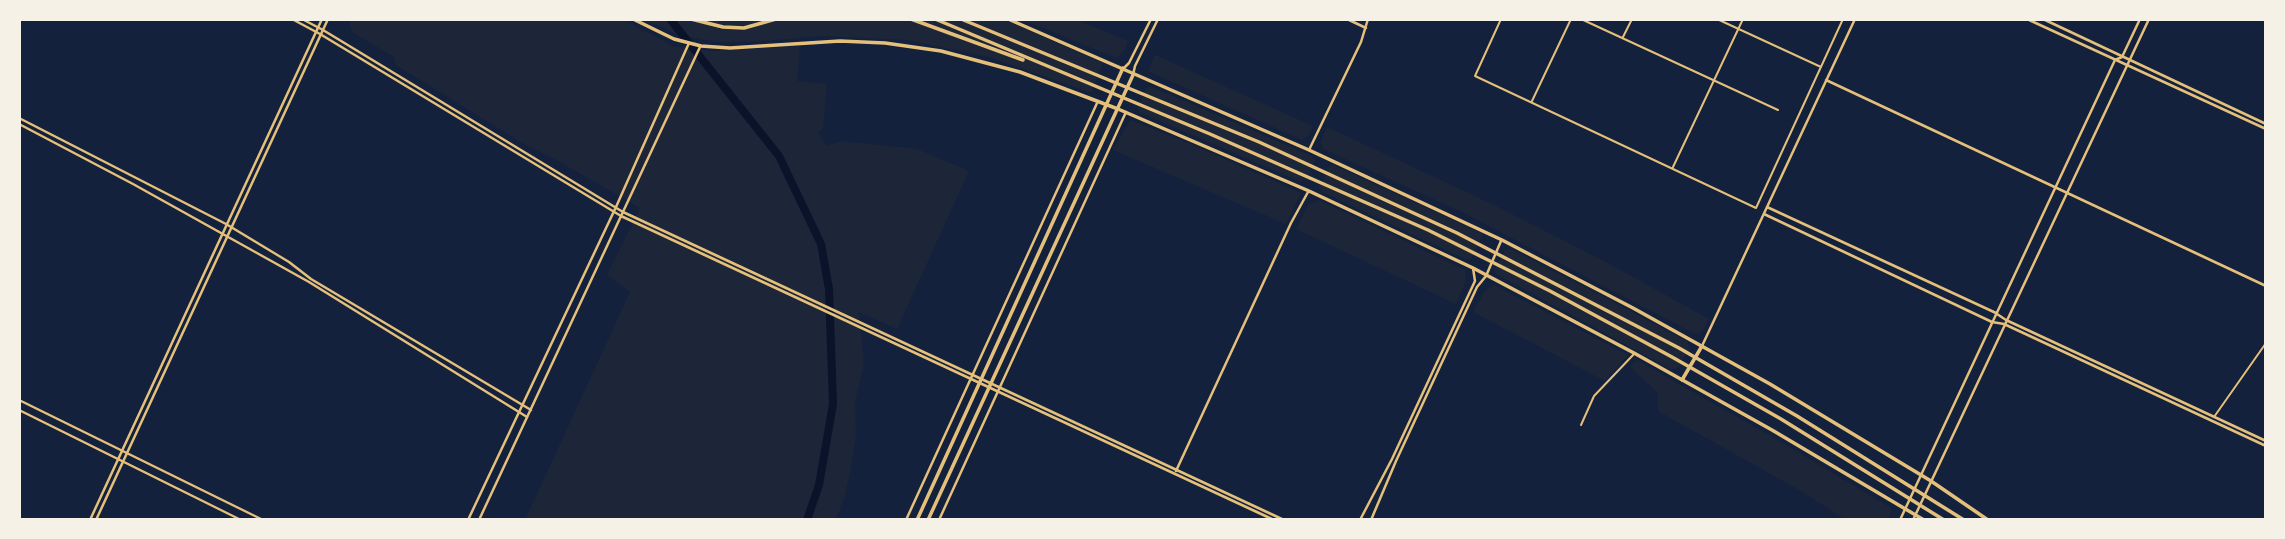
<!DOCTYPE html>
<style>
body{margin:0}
#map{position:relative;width:2285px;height:539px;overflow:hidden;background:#14213d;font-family:Literata,serif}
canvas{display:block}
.frame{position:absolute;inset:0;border:21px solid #f6f1e7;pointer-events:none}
</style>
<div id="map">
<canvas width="2285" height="539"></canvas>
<div class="frame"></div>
</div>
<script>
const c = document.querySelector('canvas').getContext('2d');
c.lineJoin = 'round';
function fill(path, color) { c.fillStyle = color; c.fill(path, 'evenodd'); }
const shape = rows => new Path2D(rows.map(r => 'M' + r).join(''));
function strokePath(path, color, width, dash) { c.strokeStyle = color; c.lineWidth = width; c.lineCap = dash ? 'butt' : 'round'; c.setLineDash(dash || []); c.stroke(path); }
fill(shape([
 [348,19,622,19,673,46,712,51,800,46,797,81,827,84,823,128,818,133,827,146,841,141,917,149,969,171,897,329,859,312,864,363,855,403,856,436,851,467,845,495,836,520,525,520,630,292,607,275,640,208,551,157,529,147,396,65,394,57,352,32],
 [643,19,1002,19,1103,63,1091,93,989,57,908,40,821,36,752,42,716,42,676,34],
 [1021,19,1075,19,1128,41,1124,51,1116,58],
 [1155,55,1313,126,1308,136,1302,140,1148,71],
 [1147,87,1152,87,1312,156,1315,161,1307,179,1299,181,1141,113,1138,107],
 [1130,120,1191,144,1301,193,1286,224,1113,150],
 [1327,127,1492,204,1606,262,1709,319,1702,332,1695,334,1464,213,1323,149,1321,141],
 [1331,164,1483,234,1471,259,1467,260,1322,192,1319,188],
 [1319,200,1465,270,1465,283,1456,304,1296,229,1308,205],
 [1505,250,1513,250,1608,299,1688,342,1690,349,1678,367,1672,370,1496,274,1494,271],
 [1494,285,1628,355,1605,381,1473,312,1484,292],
 [1637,360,1776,439,1891,508,1889,520,1846,520,1801,491,1658,411,1658,393,1630,367]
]), '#1d2539');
strokePath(shape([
 [670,19,779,156,821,244,829,289,833,404,819,485,807,520]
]), '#0b132b', 8);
strokePath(shape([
 [1501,19,1475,76,1756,208,1843,19],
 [1581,19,1778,110],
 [1717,19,1821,67],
 [1623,37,1632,19],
 [1532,101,1571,19],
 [1673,167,1743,19],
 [2214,417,2266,343],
 [1581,425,1594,396,1634,354]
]), '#e5c07b', 2);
strokePath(shape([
 [1347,19,1366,28],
 [2027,19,2266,129],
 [2043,19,2266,124],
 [1826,80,2266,286],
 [19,118,226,224,289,262,311,279,531,410],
 [19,124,133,184,309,282,527,417],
 [1309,150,1361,42,1368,19],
 [1767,207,1996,313],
 [1764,214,1992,322],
 [1702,346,1855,19],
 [19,400,263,520],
 [19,410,241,520],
 [1176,471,1291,223,1308,192],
 [90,520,322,19],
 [96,520,328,19],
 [1360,520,1392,459,1475,281,1473,268],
 [1371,520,1396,461,1477,287,1486,276,1501,241]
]), '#e5c07b', 2.5);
strokePath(shape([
 [292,19,320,34,621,216,1274,520],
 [302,19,323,30,623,212,1284,520],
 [1124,68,1129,63,1151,19],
 [1133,75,1135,66,1158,19],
 [1997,314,2006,320,2266,441],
 [1992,322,2004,324,2266,446],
 [468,520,616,207,689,43],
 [479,520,700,47],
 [906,520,1098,101],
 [939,520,1126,112],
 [1900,520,2115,60,2122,57,2140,19],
 [1913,520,2149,19]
]), '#e5c07b', 2.5);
strokePath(shape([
 [1682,380,1702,346],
 [917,520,1123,68],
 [928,520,1133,75]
]), '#e5c07b', 3.5);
strokePath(shape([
 [633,19,674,39,701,46,730,48,840,41,885,43,941,51,1020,72,1118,109,1309,191,1473,268,1634,353,1772,430,1924,520],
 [1008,19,1309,150,1502,240,1633,308,1770,384,1931,481,1988,520]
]), '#e5c07b', 3.5);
strokePath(shape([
 [691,19,723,27,744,28,776,19],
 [911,19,1023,60],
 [935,19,1210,134,1428,230,1550,291,1672,357,1781,419,1944,520],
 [961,19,1259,142,1457,233,1679,348,1797,416,1964,520]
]), '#e5c07b', 3.5);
</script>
